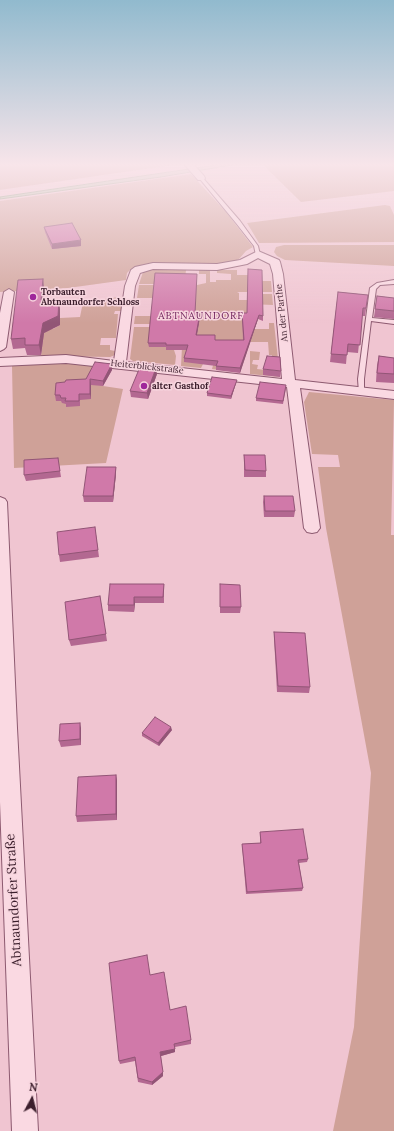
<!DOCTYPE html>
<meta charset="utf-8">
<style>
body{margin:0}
#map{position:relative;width:394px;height:1131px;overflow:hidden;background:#f0c5d1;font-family:Lora,serif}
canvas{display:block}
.north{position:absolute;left:12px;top:1079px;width:40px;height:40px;-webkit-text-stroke:3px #f7d5de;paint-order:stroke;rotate:7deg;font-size:11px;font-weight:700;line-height:16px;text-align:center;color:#3c1f2d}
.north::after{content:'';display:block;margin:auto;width:14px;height:18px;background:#3c1f2d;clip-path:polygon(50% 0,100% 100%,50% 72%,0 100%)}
</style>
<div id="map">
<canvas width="394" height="1131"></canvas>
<div class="north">N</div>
</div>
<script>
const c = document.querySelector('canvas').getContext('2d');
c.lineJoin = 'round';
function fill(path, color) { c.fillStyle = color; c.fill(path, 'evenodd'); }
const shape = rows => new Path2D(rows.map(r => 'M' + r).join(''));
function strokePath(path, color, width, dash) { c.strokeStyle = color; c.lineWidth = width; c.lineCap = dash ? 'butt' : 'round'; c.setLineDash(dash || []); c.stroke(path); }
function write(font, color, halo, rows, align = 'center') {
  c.font = font + ' Lora,serif'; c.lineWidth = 3; c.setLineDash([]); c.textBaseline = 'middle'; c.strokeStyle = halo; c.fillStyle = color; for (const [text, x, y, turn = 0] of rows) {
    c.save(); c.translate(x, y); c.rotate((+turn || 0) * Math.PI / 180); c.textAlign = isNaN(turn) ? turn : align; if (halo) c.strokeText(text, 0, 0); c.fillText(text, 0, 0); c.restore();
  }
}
fill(shape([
 [0,165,173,165,0,190],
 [263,165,394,165,394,191,301,202],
 [191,174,226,212,253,247,246,251,239,259,232,262,213,264,159,263,141,265,130,270,127,273,126,280,68,288,0,292,0,201],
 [385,205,390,206,394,215,394,242,259,243,247,223],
 [284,245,394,245,394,266,285,260,277,256,274,252,276,247],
 [150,269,186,270,185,280,197,282,197,285,206,283,206,274,199,274,199,270,210,270,210,282,216,282,216,280,231,280,231,274,217,273,217,270,237,270,237,275,250,275,261,281,271,281,272,292,237,292,239,293,239,300,248,300,262,294,272,294,273,305,249,304,249,318,242,318,242,320,251,329,269,329,269,323,274,323,280,377,250,374,250,351,260,352,259,360,253,360,252,364,258,365,257,369,275,371,271,360,272,355,269,355,268,342,241,342,237,372,212,369,215,358,203,364,201,368,181,366,182,347,149,347,166,347,167,350,174,350,176,356,175,365,133,361,130,359,134,327,150,327,150,324,134,324,135,316,172,316,155,284,139,284,143,272],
 [139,285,154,285,153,298,137,298],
 [119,297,122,300,121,311,115,311,114,314,118,314,116,338,101,338,100,345,110,345,110,350,115,351,115,355,110,357,41,356,44,328,53,329,60,325,60,318,80,317,83,302],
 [63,363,97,366,103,386,123,389,106,463,14,468,12,366],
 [309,392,394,400,391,535,394,535,394,1131,333,1131,354,1027,371,773,326,528,318,467,340,467,338,455,312,454,304,402]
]), '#cfa198');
const water = shape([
 [216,165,232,165,161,177,0,199,0,197,216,165]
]);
fill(water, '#aec4a7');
strokePath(water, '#75936d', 1);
const service = shape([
 [200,177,202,177,240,221,258,246,260,255,256,255,254,246,236,223,200,179,200,177],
 [394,280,394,284,380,285,376,289,372,318,394,320,394,324,371,321,364,379,364,392,363,393,359,393,358,379,370,288,377,283,394,280]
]);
const minor = shape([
 [185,165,194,165,204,176,205,178,204,180,198,180,185,165],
 [258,251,279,260,280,262,283,274,295,380,394,391,394,399,300,388,320,528,317,532,312,533,307,532,304,528,287,387,66,363,0,366,0,358,66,355,114,361,125,286,131,270,135,267,153,263,217,264,240,260,258,251],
 [258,258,270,264,273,274,282,379,126,362,135,286,140,273,153,269,217,270,247,264,258,258],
 [9,289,14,292,6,347,4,349,0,351,0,313,4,292,9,289],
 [0,497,5,499,7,502,17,728,38,1131,12,1131,0,802,0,497]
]);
strokePath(service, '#8d5a70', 2);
strokePath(minor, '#8d5a70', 2);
fill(service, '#fad9e2');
fill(minor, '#fad9e2');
fill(shape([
 [44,227,81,246,52,249,45,232],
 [248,269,263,316,263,321,258,319,240,373,216,370,216,366,184,362,184,358,187,350,166,350,166,347,149,347,148,343,195,313,200,313,200,317,197,335,215,340,243,340,242,313,247,313],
 [43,279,44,289,43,300,60,309,60,325,44,333,41,355,27,355,25,348,13,349,11,339],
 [338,292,368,295,365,316,362,316,358,353,347,352,346,364,330,362],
 [377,296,394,298,394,319,374,317],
 [379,356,394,358,394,383,376,382,377,365],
 [112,364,112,370,103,386,91,385,91,399,80,400,80,406,66,407,66,404,62,403,61,401,56,401,55,395,65,382,86,379],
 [263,369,281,371,280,377,263,375],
 [157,374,148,399,131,397,130,391],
 [236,383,231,399,207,396,207,393],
 [286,388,283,404,256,401,256,398],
 [244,455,266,471,266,477,244,477],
 [58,458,61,477,26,481,24,475],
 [116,467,116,474,113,502,84,502,83,496],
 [264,496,295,511,294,517,264,517,263,502],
 [95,527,99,557,60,562,59,555],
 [164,584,164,603,135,603,134,612,108,611,108,605],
 [220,584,241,607,240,613,220,613],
 [100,596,107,641,71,646,69,640],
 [274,632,310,687,309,693,277,692,274,638],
 [81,728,81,745,61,747,59,741],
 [172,730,159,746,142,736,142,733],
 [116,775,117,781,117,820,77,822,76,816],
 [260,832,308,859,307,862,299,863,303,888,302,891,246,894,242,844,260,843],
 [150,975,170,1010,191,1040,191,1044,175,1047,175,1052,161,1056,163,1076,152,1085,138,1082,135,1061,120,1064,119,1061]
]), '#b36891');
fill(shape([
 [81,240,81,246,52,249,52,244],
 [43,279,44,289,42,310,41,300],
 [59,300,60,309,60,325,44,333,41,355,39,345,43,323],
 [200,313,200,317,196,339,196,335],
 [259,315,258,319,240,373,240,368],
 [112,364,112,370,103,386,103,381],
 [156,368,157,374,148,399,147,393],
 [90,379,91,385,91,399,90,394],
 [237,380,236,383,231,399,231,396],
 [116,467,116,474,113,502,113,496],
 [134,597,135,603,134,612],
 [80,723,81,728,81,745,80,739],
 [171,727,172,730,159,746,158,743],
 [116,775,117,781,117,820,116,814],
 [175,1049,175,1052,161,1056,160,1052],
 [163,1072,163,1076,152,1085,152,1082]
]), '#925576');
const building = shape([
 [72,223,81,240,52,244,44,227,72,223],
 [248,269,262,270,263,316,259,315,240,368,216,366,218,361,184,358,188,345,166,345,166,343,148,343,155,273,197,274,195,313,200,313,196,335,215,335,215,340,244,340,242,313,247,313,248,269],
 [43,279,41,300,59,300,58,316,43,323,39,345,25,345,25,338,11,339,18,280,43,279],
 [338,292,368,295,366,308,363,308,360,345,348,344,347,355,331,354,338,292],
 [377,296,394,298,394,311,375,309,377,296],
 [267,356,280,357,281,371,263,369,267,356],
 [379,356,394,358,394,374,377,373,379,356],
 [95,362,112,364,103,381,90,379,90,394,79,394,79,401,65,401,66,398,61,398,60,395,55,395,56,383,65,382,66,380,86,379,95,362],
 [140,367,156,368,147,393,130,391,140,367],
 [212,377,237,380,231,396,207,393,212,377],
 [260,382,286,385,283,401,256,398,260,382],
 [244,455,265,455,266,471,245,470,244,455],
 [58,458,60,471,24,475,24,460,58,458],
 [87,467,116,467,113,496,83,496,87,467],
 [264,496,293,496,295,511,265,511,264,496],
 [95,527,98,550,59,555,57,532,95,527],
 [110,584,164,584,163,597,134,597,134,605,108,605,110,584],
 [220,584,240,585,241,607,220,607,220,584],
 [100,596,106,634,69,640,65,602,100,596],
 [274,632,305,633,310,687,278,686,274,632],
 [155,717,171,727,158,743,142,733,155,717],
 [80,723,80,739,59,741,60,724,80,723],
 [116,775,116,814,76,816,78,777,116,775],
 [303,829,308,859,298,860,303,888,247,892,242,844,261,843,260,832,303,829],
 [147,955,150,975,164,972,170,1010,186,1006,191,1040,174,1044,175,1049,160,1052,163,1072,152,1082,138,1078,135,1057,119,1061,109,963,147,955]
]);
fill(building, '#d079a9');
strokePath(building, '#925576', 1);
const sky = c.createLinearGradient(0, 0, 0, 323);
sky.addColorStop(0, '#91bace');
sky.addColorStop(0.51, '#f8e5ea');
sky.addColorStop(1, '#f8e5ea00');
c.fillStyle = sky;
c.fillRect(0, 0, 394, 323);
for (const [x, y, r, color] of [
 [33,297,4,"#9f279b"],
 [144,386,4,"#9f279b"]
]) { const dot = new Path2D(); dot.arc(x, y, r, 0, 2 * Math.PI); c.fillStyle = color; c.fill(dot); strokePath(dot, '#f7d5de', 1.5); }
write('bold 9px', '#3c1f2d', '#f7d5de', [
 ["Torbauten",41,292],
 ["Abtnaundorfer Schloss",41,302],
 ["alter Gasthof",152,386]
], 'left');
write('9px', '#3c1f2d', '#f7d5de', [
 ["An der Parthe",282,313,-96],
 ["Heiterblickstraße",147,367,6]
]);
c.letterSpacing = '1px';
write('10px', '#6b1c57', '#f7d5de', [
 ["ABTNAUNDORF",201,316]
]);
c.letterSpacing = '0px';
write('13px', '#3c1f2d', '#f7d5de', [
 ["Abtnaundorfer Straße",14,900,-93]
]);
</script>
